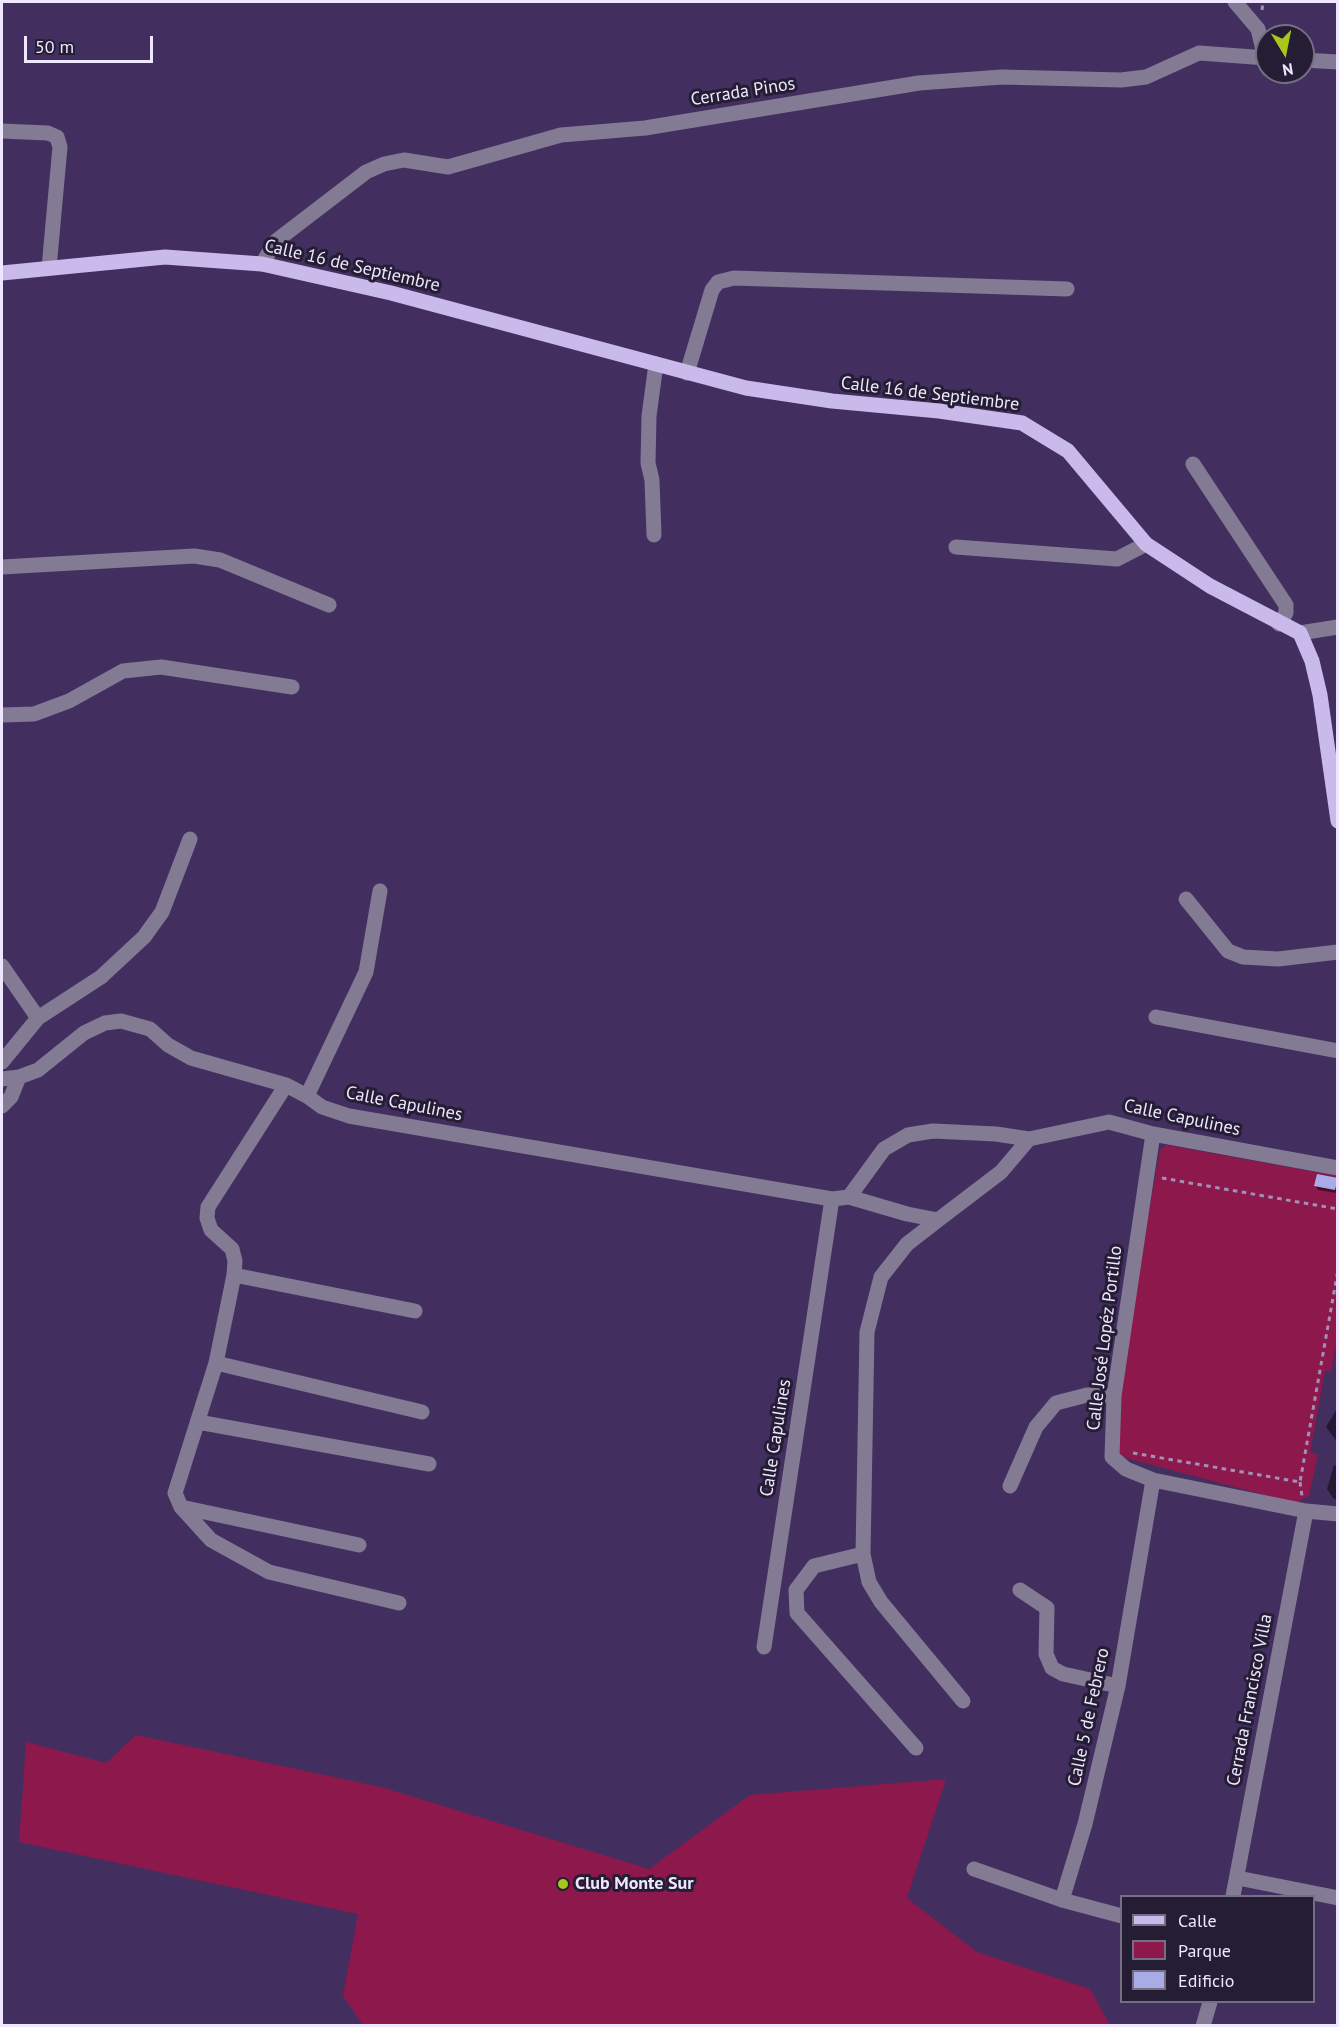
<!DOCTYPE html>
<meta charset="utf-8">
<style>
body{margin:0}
#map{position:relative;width:1339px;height:2027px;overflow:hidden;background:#422f60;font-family:"PT Sans",sans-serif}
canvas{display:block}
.frame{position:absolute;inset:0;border:3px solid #eee7ff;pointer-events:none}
.legend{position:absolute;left:1120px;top:1895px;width:195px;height:108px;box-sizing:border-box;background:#251d33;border:2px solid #756e85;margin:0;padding:8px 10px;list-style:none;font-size:18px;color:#eee7ff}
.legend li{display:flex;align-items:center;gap:12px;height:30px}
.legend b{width:30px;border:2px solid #756e85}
.north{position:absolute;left:1255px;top:24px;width:60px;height:60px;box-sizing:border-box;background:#251d33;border:2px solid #756e85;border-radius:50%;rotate:170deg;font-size:16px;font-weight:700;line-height:24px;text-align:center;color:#eee7ff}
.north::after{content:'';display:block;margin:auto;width:21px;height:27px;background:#a9c71a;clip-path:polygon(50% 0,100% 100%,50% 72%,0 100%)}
.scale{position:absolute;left:24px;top:36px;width:129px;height:27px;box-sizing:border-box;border:3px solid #eee7ff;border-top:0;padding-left:8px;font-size:18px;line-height:21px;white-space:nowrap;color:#eee7ff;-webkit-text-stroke:4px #251d33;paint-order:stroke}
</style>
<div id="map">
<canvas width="1339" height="2027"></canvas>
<div class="frame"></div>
<ul class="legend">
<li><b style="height:8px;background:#cab9eb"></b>Calle</li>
<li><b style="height:16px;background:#8d184c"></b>Parque</li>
<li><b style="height:16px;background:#a7ace7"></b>Edificio</li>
</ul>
<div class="north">N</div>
<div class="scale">50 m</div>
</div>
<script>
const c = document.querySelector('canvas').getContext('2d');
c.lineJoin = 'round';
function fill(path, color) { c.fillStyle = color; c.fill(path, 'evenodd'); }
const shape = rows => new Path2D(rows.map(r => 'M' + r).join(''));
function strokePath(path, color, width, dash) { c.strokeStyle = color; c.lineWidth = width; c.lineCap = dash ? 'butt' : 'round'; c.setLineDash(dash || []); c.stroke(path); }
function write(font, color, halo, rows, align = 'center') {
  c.font = font + ' "PT Sans",sans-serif'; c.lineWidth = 6; c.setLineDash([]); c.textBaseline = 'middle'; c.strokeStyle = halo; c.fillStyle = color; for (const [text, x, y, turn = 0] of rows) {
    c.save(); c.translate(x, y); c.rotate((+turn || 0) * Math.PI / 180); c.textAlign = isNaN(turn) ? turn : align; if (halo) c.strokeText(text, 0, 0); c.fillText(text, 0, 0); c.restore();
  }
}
fill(shape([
 [1166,1145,1337,1176,1337,1340,1331,1372,1325,1371,1310,1452,1318,1455,1309,1496,1295,1503,1115,1455,1107,1447,1160,1150],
 [136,1735,381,1787,649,1869,750,1795,946,1779,907,1898,977,1952,1090,1989,1110,2025,363,2025,343,1996,358,1914,19,1842,26,1742,106,1763]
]), '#8d184c');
fill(shape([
 [1337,1179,1337,1193,1318,1190,1316,1186],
 [1338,1407,1338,1443,1326,1427],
 [1334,1465,1338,1466,1338,1500,1333,1498,1327,1489]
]), '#0007');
fill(shape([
 [1317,1174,1338,1178,1335,1190,1314,1186]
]), '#a7ace7');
strokePath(shape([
 [1262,10,1263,2],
 [1162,1178,1338,1209],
 [1133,1453,1300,1482,1338,1270],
 [1300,1482,1302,1496]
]), '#9f92b6', 3, [4.5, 4.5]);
strokePath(shape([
 [1235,2,1258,29,1265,58],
 [1303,60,1338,62],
 [2,131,48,133,57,137,60,147,49,268],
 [262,264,276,241,366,172,384,164,404,160,448,167,561,135,645,128,919,83,1002,77,1121,80,1146,77,1199,53,1267,58],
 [687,373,712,290,718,282,734,278,1067,289],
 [1193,464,1286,605,1286,613,1279,624],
 [654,535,652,480,648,463,649,416,656,364],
 [956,547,1117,559,1146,544],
 [2,567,194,556,220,560,329,605],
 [1300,633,1338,627],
 [2,715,34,714,69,701,123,671,161,667,292,687],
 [1186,899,1228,951,1243,957,1278,959,1338,952],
 [2,966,38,1018,2,1062],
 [1156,1017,1338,1051],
 [38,1018,101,977,144,937,162,912,190,839],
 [2,1079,19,1077,38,1070,84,1033,105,1023,121,1021,150,1029,168,1045,191,1058,286,1085,307,1096,322,1107,349,1116,832,1199,849,1197,884,1149,908,1135,933,1131,996,1134,1029,1139,1109,1122,1153,1134,1338,1168],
 [286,1085,208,1207,207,1218,211,1230,232,1249,235,1261,234,1275,216,1363,175,1493,181,1507,359,1545],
 [307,1096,366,972,380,891],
 [2,1106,11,1097,19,1077],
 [1153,1134,1114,1396,1112,1457,1126,1469,1153,1480,1306,1511,1338,1514],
 [849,1197,907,1214,938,1220,1001,1172,1029,1139],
 [938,1220,907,1244,881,1277,867,1332,863,1554,869,1582,881,1602,963,1701],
 [234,1275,415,1311],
 [216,1363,422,1412],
 [198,1422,429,1464],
 [1010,1486,1036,1427,1056,1403,1087,1395,1114,1396],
 [181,1507,211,1540,269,1572,399,1603],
 [863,1554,814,1566,796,1590,797,1613,916,1748],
 [1020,1590,1047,1608,1046,1654,1052,1668,1063,1674,1118,1686],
 [764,1647,832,1199],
 [974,1869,1062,1900,1122,1916],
 [1238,1878,1338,1898],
 [1233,1896,1306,1511],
 [1062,1900,1085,1824,1118,1686,1153,1480],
 [1203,2026,1210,2002]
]), '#837b93', 15);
strokePath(shape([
 [2,273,165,257,262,264,391,293,746,388,832,401,939,411,1022,423,1068,451,1146,544,1210,586,1300,633,1312,661,1320,695,1338,821]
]), '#cab9eb', 15);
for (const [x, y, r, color] of [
 [563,1884,6,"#a9c71a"]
]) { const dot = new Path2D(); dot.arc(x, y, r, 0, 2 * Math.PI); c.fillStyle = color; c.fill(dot); strokePath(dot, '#251d33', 2); }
write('18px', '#eee7ff', '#251d33', [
 ["Cerrada Pinos",743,92,-9],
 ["Calle 16 de Septiembre",352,266,13],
 ["Calle 16 de Septiembre",930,394,7],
 ["Calle Capulines",404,1104,11],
 ["Calle Capulines",1182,1118,12],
 ["Calle José Lopéz Portillo",1105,1338,-83],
 ["Calle Capulines",776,1438,-81],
 ["Cerrada Francisco Villa",1250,1700,-79],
 ["Calle 5 de Febrero",1089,1717,-78]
]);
write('bold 18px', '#eee7ff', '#251d33', [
 ["Club Monte Sur",575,1884]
], 'left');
</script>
